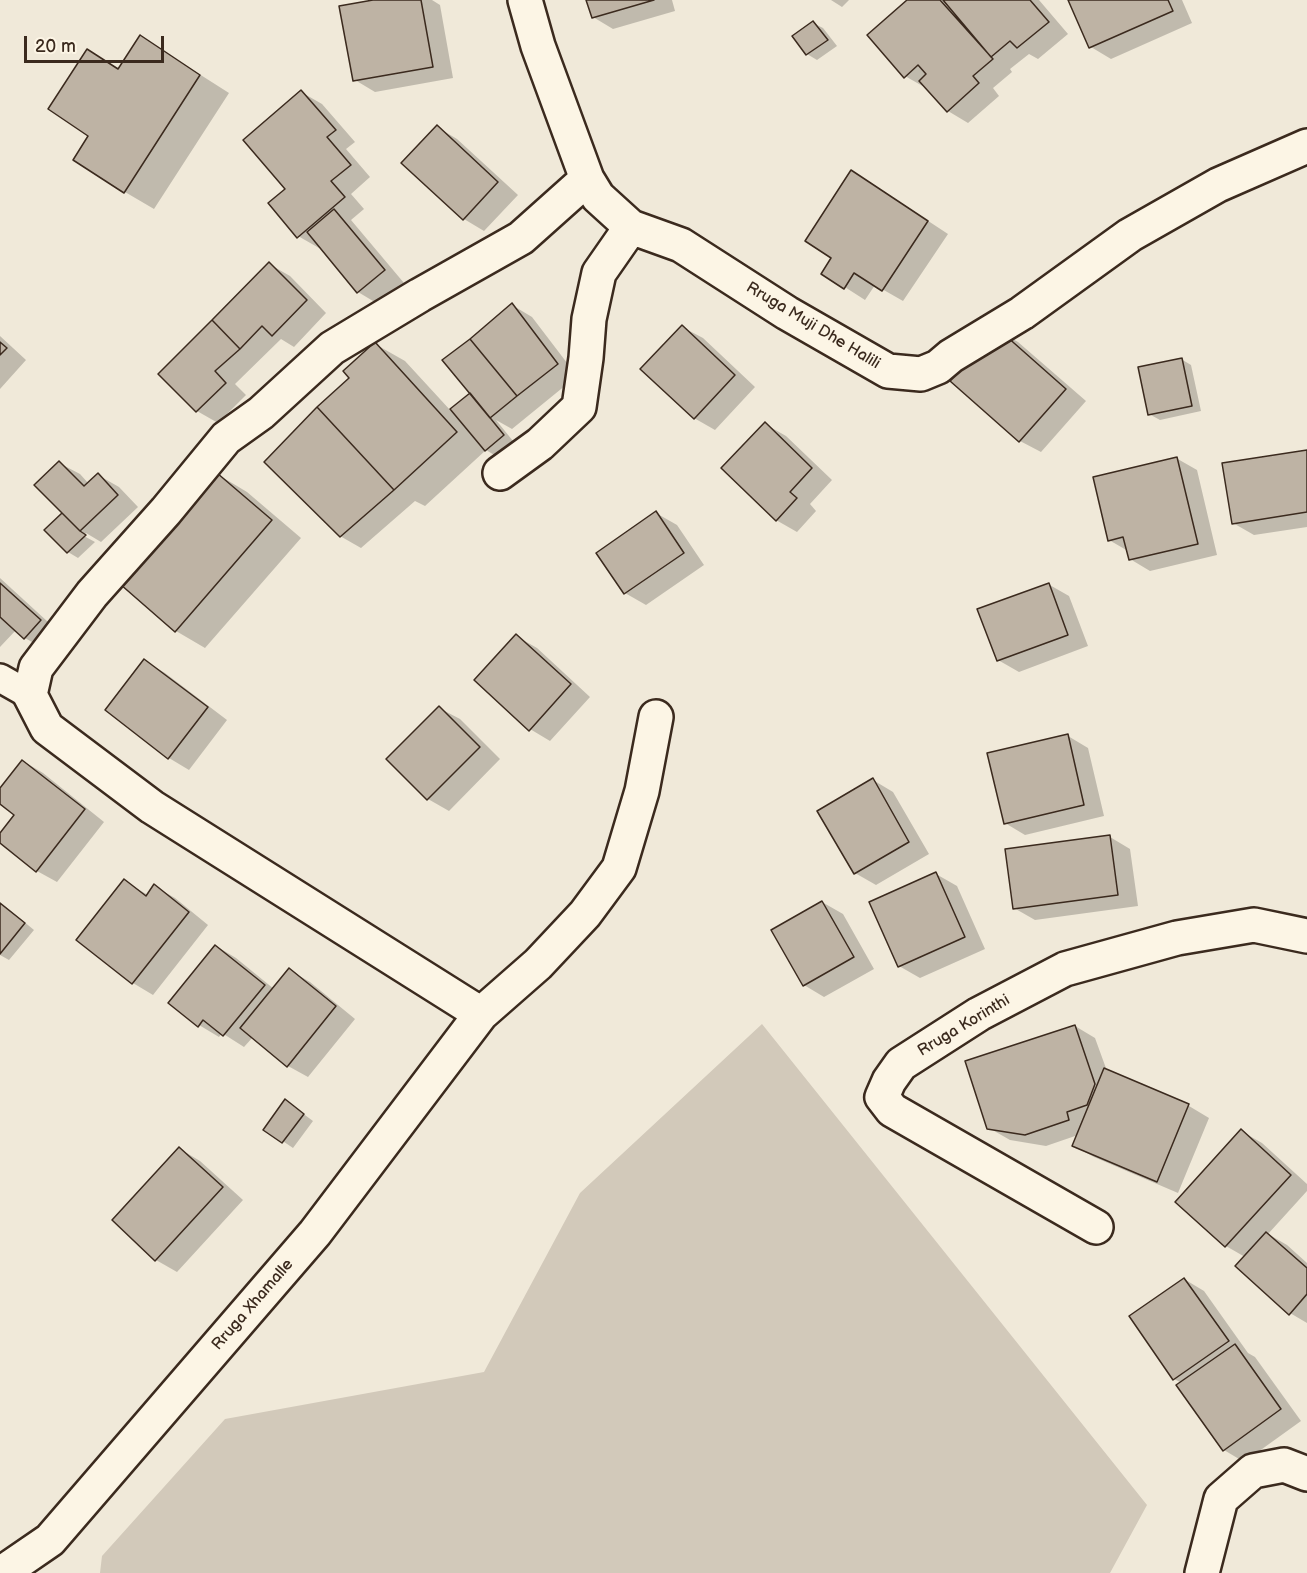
<!DOCTYPE html>
<style>
body{margin:0}
#map{position:relative;width:1307px;height:1573px;overflow:hidden;background:#f0e9d9;font-family:"Balsamiq Sans",sans-serif}
canvas{display:block}
.scale{position:absolute;left:24px;top:36px;width:140px;height:27px;box-sizing:border-box;border:3px solid #3b2a1e;border-top:0;padding-left:8px;font-size:18px;line-height:21px;white-space:nowrap;color:#3b2a1e;-webkit-text-stroke:4px #fcf5e5;paint-order:stroke}
</style>
<div id="map">
<canvas width="1307" height="1573"></canvas>
<div class="scale">20 m</div>
</div>
<script>
const c = document.querySelector('canvas').getContext('2d');
c.lineJoin = 'round';
function fill(path, color) { c.fillStyle = color; c.fill(path, 'evenodd'); }
const shape = rows => new Path2D(rows.map(r => 'M' + r).join(''));
function strokePath(path, color, width, dash) { c.strokeStyle = color; c.lineWidth = width; c.lineCap = dash ? 'butt' : 'round'; c.setLineDash(dash || []); c.stroke(path); }
function write(font, color, halo, rows, align = 'center') {
  c.font = font + ' "Balsamiq Sans",sans-serif'; c.lineWidth = 6; c.setLineDash([]); c.textBaseline = 'middle'; c.strokeStyle = halo; c.fillStyle = color; for (const [text, x, y, turn = 0] of rows) {
    c.save(); c.translate(x, y); c.rotate((+turn || 0) * Math.PI / 180); c.textAlign = isNaN(turn) ? turn : align; if (halo) c.strokeText(text, 0, 0); c.fillText(text, 0, 0); c.restore();
  }
}
fill(shape([
 [762,1024,1147,1505,1110,1573,100,1573,102,1556,225,1419,484,1372,580,1193]
]), '#d2c9ba');
fill(shape([
 [381,0,432,0,440,5,453,78,375,92,355,80],
 [588,0,672,0,675,11,613,29,593,17],
 [831,0,849,0,842,7],
 [909,0,1039,0,1068,34,1038,59,1029,54,1010,69,1012,72,993,88,999,96,968,123,948,111,926,88,905,76],
 [1070,0,1182,0,1192,23,1111,59,1091,47],
 [813,23,823,28,837,46,817,60,807,54,795,37],
 [141,37,229,93,154,209,125,192,88,51,120,69],
 [301,92,322,104,355,142,346,149,370,177,351,194,364,209,351,220,404,283,378,304,358,292,321,247,319,248,298,236,288,189],
 [437,127,457,139,518,195,484,231,464,219,404,163],
 [872,184,948,234,903,301,875,285,865,300,823,273],
 [269,264,290,276,326,313,294,347,281,339,235,384,246,395,218,423,197,411,161,374],
 [512,305,532,317,577,376,512,429,496,420,513,441,496,456,486,450,425,506,415,501,361,548,340,536,351,378,375,344,405,361,451,411,472,393],
 [682,327,703,338,755,387,715,430,694,418],
 [997,330,1018,342,1086,401,1041,452,1020,441],
 [0,336,26,360,0,389],
 [1181,359,1191,365,1201,411,1160,420,1149,414],
 [765,424,786,436,832,480,810,504,816,511,797,532,776,520],
 [1307,451,1307,527,1254,535,1233,523],
 [1176,458,1197,470,1217,555,1150,571,1130,559,1128,551,1109,540],
 [59,463,80,474,89,484,98,475,119,487,138,507,101,542,86,533,84,536,95,542,78,558,68,552,46,530,64,513],
 [217,474,247,492,301,538,205,648,176,631],
 [656,513,677,525,704,565,646,605,625,593],
 [0,578,60,633,46,650,25,638,16,630,0,647],
 [1048,584,1069,596,1088,646,1019,672,998,660],
 [516,636,537,648,590,697,550,741,530,729],
 [145,661,165,673,227,720,189,770,169,758,107,710],
 [439,708,460,719,500,759,449,811,428,799,388,759],
 [1068,736,1088,748,1104,816,1025,835,1005,823],
 [23,761,43,773,104,822,57,882,37,871,0,841,0,835,16,814,0,802,0,791],
 [873,780,893,792,929,854,876,885,855,873],
 [1110,837,1130,849,1138,906,1035,920,1014,908],
 [936,874,957,886,985,949,920,978,899,966],
 [124,881,148,895,154,886,175,898,208,925,153,995,133,983],
 [0,902,34,930,9,960,0,955],
 [822,902,843,914,874,969,824,997,804,985],
 [216,946,236,958,274,989,289,970,310,982,355,1019,308,1077,288,1066,253,1037,244,1047,222,1033,219,1037,199,1025],
 [1075,1026,1095,1038,1107,1071,1189,1106,1209,1118,1178,1193,1094,1157,1074,1146,1078,1135,1046,1146,1010,1140,989,1128],
 [286,1101,313,1121,293,1148,265,1129],
 [1241,1131,1262,1143,1307,1184,1307,1191,1268,1234,1287,1245,1307,1263,1307,1323,1290,1313,1245,1257,1226,1246,1177,1202],
 [180,1149,200,1161,243,1200,177,1272,156,1260,114,1220],
 [1184,1279,1204,1291,1248,1353,1255,1357,1301,1421,1244,1462,1224,1450,1182,1383,1174,1379]
]), '#0003');
const building = shape([
 [373,0,421,0,433,67,353,81,339,6,373,0],
 [586,0,654,0,592,18,586,0],
 [907,0,940,0,993,59,973,76,979,83,947,112,919,81,926,74,918,65,904,78,867,35,907,0],
 [943,0,1030,0,1049,22,1017,48,1010,41,991,57,943,0],
 [1068,0,1168,0,1173,11,1089,48,1068,0],
 [813,21,828,40,806,55,792,36,813,21],
 [140,35,200,75,124,193,73,160,88,136,48,109,87,49,118,69,140,35],
 [301,90,336,130,327,137,351,165,331,181,345,197,297,238,268,203,285,189,243,140,301,90],
 [437,125,498,182,463,220,401,163,437,125],
 [851,170,928,221,882,291,854,273,844,289,821,274,831,258,805,241,851,170],
 [334,209,385,270,357,293,307,232,334,209],
 [269,262,307,300,272,336,262,326,240,349,212,320,269,262],
 [512,303,558,364,517,396,470,339,512,303],
 [212,320,240,349,215,371,226,383,196,412,158,374,212,320],
 [682,325,735,375,694,419,640,369,682,325],
 [997,328,1066,389,1019,442,950,381,997,328],
 [470,339,517,396,490,418,442,360,470,339],
 [0,342,7,348,0,355,0,342],
 [375,342,457,432,394,490,317,407,349,378,343,371,375,342],
 [1182,358,1192,406,1148,415,1138,367,1182,358],
 [470,393,504,435,485,451,450,409,470,393],
 [317,407,394,490,340,537,264,462,317,407],
 [765,422,812,468,790,492,797,498,776,521,721,468,765,422],
 [1307,450,1307,512,1232,524,1222,463,1307,450],
 [1177,457,1198,544,1129,560,1123,537,1108,541,1093,477,1177,457],
 [59,461,84,486,98,473,118,495,80,531,34,485,59,461],
 [217,473,272,520,175,632,120,584,217,473],
 [656,511,684,553,624,594,596,553,656,511],
 [62,513,80,531,86,535,67,553,44,530,62,513],
 [0,583,41,620,24,639,0,617,0,583],
 [1049,583,1068,635,997,661,977,609,1049,583],
 [516,634,571,684,529,731,474,680,516,634],
 [144,659,208,707,168,759,105,710,144,659],
 [439,706,480,747,427,800,386,759,439,706],
 [1068,734,1084,805,1004,824,987,753,1068,734],
 [22,760,85,809,36,872,0,843,0,833,14,815,0,804,0,788,22,760],
 [873,778,909,842,854,874,817,811,873,778],
 [1110,835,1118,895,1013,909,1005,849,1110,835],
 [936,872,965,937,898,967,869,902,936,872],
 [124,879,146,896,154,884,189,912,132,984,76,940,124,879],
 [822,901,854,957,803,986,771,930,822,901],
 [0,903,25,923,0,954,0,903],
 [215,945,265,985,223,1036,203,1020,198,1027,168,1003,215,945],
 [289,968,336,1006,287,1067,240,1028,289,968],
 [1075,1025,1095,1084,1087,1105,1067,1112,1069,1120,1025,1135,987,1129,965,1061,1075,1025],
 [1104,1068,1189,1104,1157,1182,1072,1146,1104,1068],
 [285,1099,304,1114,282,1143,263,1130,285,1099],
 [1241,1129,1291,1175,1225,1247,1175,1202,1241,1129],
 [179,1147,223,1187,155,1261,112,1220,179,1147],
 [1266,1232,1307,1268,1307,1294,1289,1315,1235,1266,1266,1232],
 [1184,1278,1229,1341,1173,1380,1129,1316,1184,1278],
 [1235,1344,1281,1409,1223,1451,1176,1385,1235,1344]
]);
fill(building, '#beb3a4');
strokePath(building, '#3b2a1e', 1.5);
const lane = shape([
 [0,678,30,695]
]);
const street = shape([
 [525,0,538,46,587,179,598,197,631,227,681,245,787,313,888,371,921,374,938,367,951,356,1022,313,1130,235,1218,185,1307,146],
 [500,473,540,444,579,407,586,358,589,319,599,273,631,227],
 [481,1014,152,807,47,728,30,695,36,668,92,594,166,511,226,438,261,413,332,348,420,295,521,238,587,179],
 [1096,1227,892,1110,882,1097,889,1081,901,1064,979,1014,1065,969,1177,938,1254,925,1307,936],
 [2,1573,50,1540,315,1233,481,1014,538,964,585,914,619,868,642,791,656,717],
 [1202,1573,1221,1499,1253,1471,1284,1465,1307,1474]
]);
strokePath(lane, '#3b2a1e', 32);
strokePath(street, '#3b2a1e', 38);
strokePath(lane, '#fcf5e5', 27);
strokePath(street, '#fcf5e5', 33);
write('16px', '#3b2a1e', '#fcf5e5', [
 ["Rruga Muji Dhe Halili",813,326,31],
 ["Rruga Korinthi",964,1026,-31],
 ["Rruga Xhamalle",253,1305,-49]
]);
</script>
